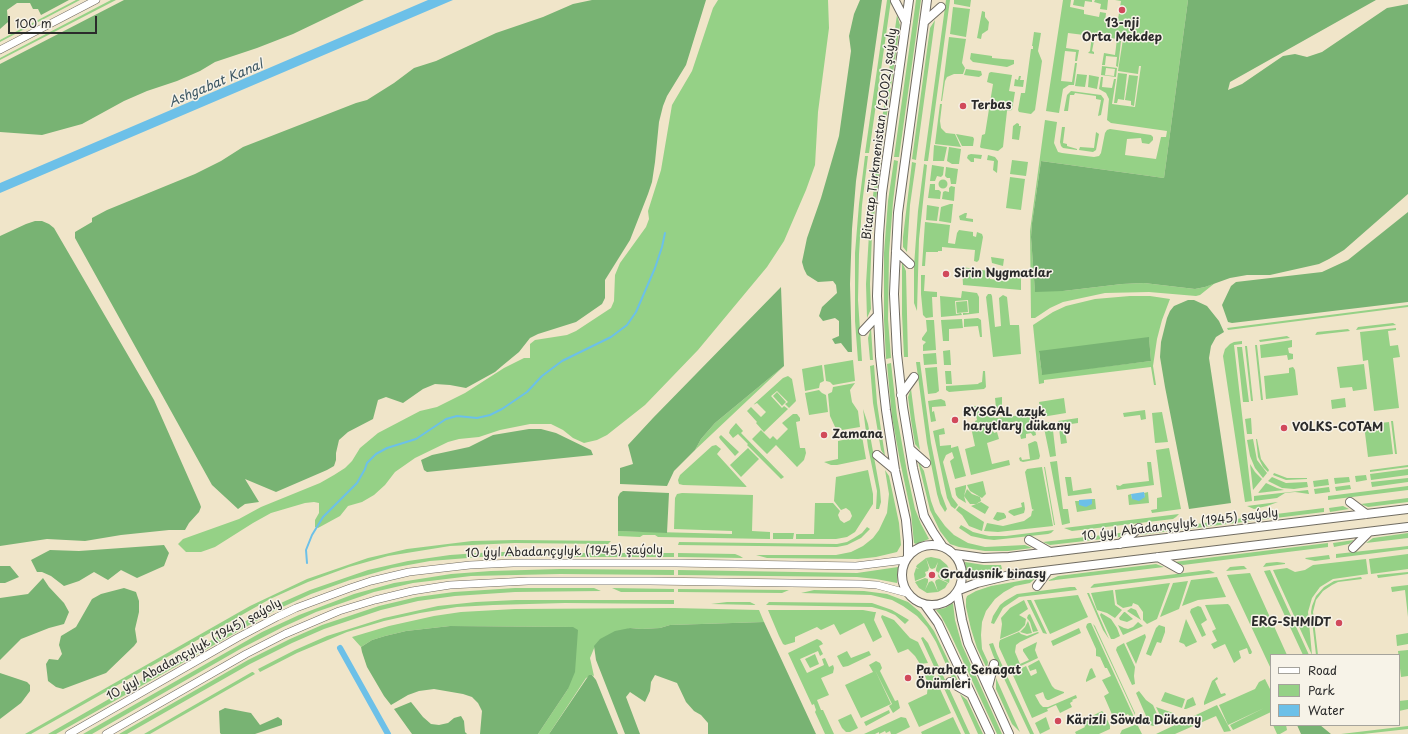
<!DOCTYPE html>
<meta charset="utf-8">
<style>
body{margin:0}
#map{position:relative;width:1408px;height:734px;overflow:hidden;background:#f0e5c9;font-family:"Playpen Sans",sans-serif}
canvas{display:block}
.legend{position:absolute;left:1270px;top:654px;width:130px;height:72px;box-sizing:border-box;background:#f7f3e8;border:1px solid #a5a39c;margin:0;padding:5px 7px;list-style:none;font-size:12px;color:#2b2b2b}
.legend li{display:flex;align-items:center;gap:8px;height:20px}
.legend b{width:20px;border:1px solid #a5a39c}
.scale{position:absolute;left:8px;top:16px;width:89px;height:18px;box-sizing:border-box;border:2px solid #2b2b2b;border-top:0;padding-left:5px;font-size:12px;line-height:14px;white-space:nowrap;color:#2b2b2b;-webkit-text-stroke:3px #f7f3e8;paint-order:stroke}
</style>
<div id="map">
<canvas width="1408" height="734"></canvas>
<ul class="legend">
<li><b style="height:5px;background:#fff"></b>Road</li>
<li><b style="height:11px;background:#95d186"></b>Park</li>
<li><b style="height:11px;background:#6cc0e8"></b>Water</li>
</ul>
<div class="scale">100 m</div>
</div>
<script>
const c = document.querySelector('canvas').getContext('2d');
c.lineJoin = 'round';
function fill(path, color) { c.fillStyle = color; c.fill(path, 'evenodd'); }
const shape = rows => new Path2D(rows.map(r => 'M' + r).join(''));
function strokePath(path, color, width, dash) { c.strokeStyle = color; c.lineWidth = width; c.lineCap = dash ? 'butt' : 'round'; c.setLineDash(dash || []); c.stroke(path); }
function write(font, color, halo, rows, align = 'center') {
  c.font = font + ' "Playpen Sans",sans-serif'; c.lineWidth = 3; c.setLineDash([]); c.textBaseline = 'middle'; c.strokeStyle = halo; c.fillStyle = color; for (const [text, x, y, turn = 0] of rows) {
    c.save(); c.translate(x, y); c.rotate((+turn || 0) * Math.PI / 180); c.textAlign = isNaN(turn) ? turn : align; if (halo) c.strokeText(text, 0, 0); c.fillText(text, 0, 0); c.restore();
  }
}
fill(shape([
 [76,0,80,0,0,42,0,40],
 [111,0,116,0,0,60,0,58],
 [718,0,828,0,829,28,818,112,815,165,806,190,784,241,767,267,698,350,645,405,607,435,597,440,584,443,573,438,563,430,551,424,530,424,500,430,479,437,459,439,448,442,415,458,395,472,385,485,374,495,362,502,348,506,340,516,318,528,315,527,315,520,319,513,319,503,314,502,305,503,271,513,253,523,215,547,201,552,186,552,178,544,183,539,239,519,261,507,320,483,334,475,345,468,352,461,360,448,378,433,420,411,437,407,465,393,504,368,524,358,530,358,530,344,535,340,567,335,576,331,611,308,614,301,615,275,620,263,646,227,649,219,648,211,661,170,672,105,692,71,713,8],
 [887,0,891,0,869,153,865,153],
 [916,0,921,0,899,157,894,157],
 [946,0,950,0,928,161,924,161],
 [954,0,971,0,970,7,954,4],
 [1063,0,1071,0,1070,7,1084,10,1084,14,1099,17,1100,12,1106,13,1105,23,1117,25,1121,1,1115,0,1188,0,1164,178,1041,161,1032,223,1031,237,1035,291,1063,291,1122,284,1144,283,1195,289,1205,287,1215,283,1200,295,1196,296,1149,292,1105,293,1063,302,1050,308,1035,318,1031,318,1030,231,1045,120,1057,122,1054,143,1058,152,1062,153,1094,157,1099,156,1101,153,1105,133,1107,130,1110,129,1151,135,1153,137,1153,140,1149,144,1142,143,1141,138,1127,139,1125,155,1156,159,1161,137,1166,137,1167,131,1111,123,1107,120,1109,99,1106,93,1099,89,1101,77,1103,77,1102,87,1112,88,1114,79,1116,79,1112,104,1135,107,1141,66,1139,66,1138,74,1118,71,1124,33,1122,33,1118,67,1116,66,1117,57,1106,56,1105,65,1102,65,1104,53,1115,55,1117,39,1095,36,1092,51,1094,52,1094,54,1088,53,1090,51,1092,36,1068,33,1066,48,1079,50,1077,61,1075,61,1076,52,1065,51,1061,81,1072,82,1075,63,1077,63,1074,85,1069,85,1063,89,1059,113,1046,111],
 [1074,0,1092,0,1092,2,1085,1,1084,7,1073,5],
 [1095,0,1108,0,1107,10,1100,9,1101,4,1094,2],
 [953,7,970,9,966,37,950,34],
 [982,11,985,12,985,17,989,22,988,30,982,34,981,39,977,38],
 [897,15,900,25,881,155,877,154],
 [935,20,916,160,912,159,930,28],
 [1034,32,1041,33,1038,51,1042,61,1035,110,1031,114,1019,112,1018,110,1021,93,1025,93,1031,49,1033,49,1033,46,1032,46],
 [949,37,966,39,962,63,965,68,963,74,954,74,947,77,945,81,942,101,941,101],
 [971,53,992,56,992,58,1014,60,1014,64,1007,67,973,62,970,59],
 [1102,66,1117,68,1116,77,1101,75],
 [1106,68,1115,69,1114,76,1105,75],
 [966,69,981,71,982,75,979,77,964,75],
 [991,72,1012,75,1009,91,1015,92,1012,110,1007,111,1003,147,998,151,981,148,980,147,982,135,985,134,993,84,987,82,989,73],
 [1118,73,1127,74,1124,100,1118,99,1117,103,1114,103],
 [1077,74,1087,75,1085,87,1075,86],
 [1089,75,1099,77,1097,89,1088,87],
 [1129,75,1138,76,1134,106,1131,105,1131,101,1125,100],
 [1019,76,1021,76,1020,80,1024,80,1023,87,1014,86,1015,79,1018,80],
 [1071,91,1101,95,1104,99,1101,115,1098,116,1101,100,1096,99,1096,96,1075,93,1074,95,1070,95,1068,111,1064,111,1067,95],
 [940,104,942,104,940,121,941,128,946,133,955,134,961,147,935,144],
 [1017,123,1019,124,1019,126,1021,126,1019,140,1012,139,1013,126],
 [1062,127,1065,127,1063,143,1067,144,1067,146,1077,149,1077,150,1063,148,1061,146,1060,142],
 [1096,132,1099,134,1096,150,1093,152,1079,150,1080,147,1094,148],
 [956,134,973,137,974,139,973,146,962,146],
 [934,145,947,147,944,161,933,161],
 [949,147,961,149,959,164,952,164,947,161],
 [971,154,982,155,981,159,974,158,974,162,971,162,967,158,968,155],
 [988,155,995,157,998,161,997,173,993,170,994,161,987,160],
 [865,156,868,156,862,205,859,254,858,300,862,361,858,361,855,321,855,253,859,204],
 [877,158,881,158,872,234,870,284,871,309,867,318,866,284,869,234],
 [894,160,898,161,893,202,889,253,888,319,891,358,886,359,884,320,884,253,888,201],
 [1012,160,1028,162,1026,176,1010,174],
 [912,162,916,163,910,205,907,252,903,247,903,237],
 [924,164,927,165,919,239,917,311,914,303,914,266,918,211],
 [932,165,944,167,943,175,941,177,937,176,935,181,930,181],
 [946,167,958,169,956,184,951,184,950,178,947,178,945,176],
 [1010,177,1025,179,1021,210,1006,208],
 '938.5 184a4.5 4.5 0 1 1 9 0a4.5 4.5 0 1 1-9 0Z',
 [930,184,935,184,935,190,939,190,941,192,940,199,928,198],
 [951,186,955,187,954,201,942,199,943,192,945,191,949,192,949,188],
 [950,204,953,204,951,223,939,221,941,207],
 [927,205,939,207,937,221,926,220],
 [965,213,967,213,966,218,973,219,973,222,960,220,959,216],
 [925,222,950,225,948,243,955,244,957,233,959,230,973,232,973,236,976,237,977,232,982,234,983,237,979,260,977,262,974,261,975,250,942,247,942,251,938,251,938,252,926,252,925,266,922,266],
 [991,257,1004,259,1003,266,992,263],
 [902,262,906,271,908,357,904,357,902,314],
 [962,267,989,271,990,279,1005,281,1006,274,1018,275,1021,279,1021,290,963,285],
 [921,275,925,275,924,291,937,292,937,297,932,297,933,317,926,318,923,315,921,294],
 [962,291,977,293,979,297,979,313,963,315,963,313,969,313,968,300,955,301,956,314,961,313,962,315,941,317,940,296,961,298],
 [988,294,991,294,992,296,995,327,1001,326,999,298,1003,295,1007,297,1010,325,1019,325,1021,354,993,357,986,297],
 [1130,296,1150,296,1170,299,1162,320,1157,339,1153,366,1156,385,1154,385,1151,367,1044,380,1044,383,1039,384,1033,325,1053,312,1066,306,1095,299],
 [1149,338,1151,361,1042,374,1039,352],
 [967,301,968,312,957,313,956,302],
 [1408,305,1408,307,1228,330,1227,328],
 [978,318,981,320,982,337,980,337,978,326,964,327,964,319],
 [962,319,963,328,949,329,949,341,943,341,941,320],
 [926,320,934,320,936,350,923,351,923,345,926,342,922,340,922,338,927,331],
 [1393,323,1396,325,1356,330,1358,327],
 [871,328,873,360,870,360,868,338],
 [1396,328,1396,330,1388,331,1390,346,1398,345,1400,357,1393,358,1399,408,1374,411,1368,360,1363,361,1360,332],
 [1348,329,1350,331,1315,335,1317,332],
 [1287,336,1290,338,1260,342,1259,340],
 [1292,340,1292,347,1288,348,1289,353,1293,354,1293,359,1288,360,1287,355,1261,358,1260,345],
 [1242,341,1242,344,1234,345,1252,501,1245,502,1223,356,1225,349,1230,344,1234,342],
 [1255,345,1257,345,1263,400,1261,400],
 [1245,346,1247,346,1253,401,1251,401],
 [1237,347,1242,347,1249,402,1243,402],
 [950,350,951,365,944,365,943,351],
 [936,353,937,364,924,365,923,354],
 [853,360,855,381,833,385,830,382,826,381,824,365],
 [916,362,920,362,931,443,941,493,947,509,945,512,940,504,937,494,927,443],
 [891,363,897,416,908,477,915,509,921,524,929,539,916,544,914,543,911,513,900,461,892,417,887,364],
 [1364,364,1367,389,1353,391,1352,387,1340,388,1337,367],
 [822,365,824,381,820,383,819,388,805,391,802,369],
 [874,365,877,403,885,456,881,450,873,403,870,366],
 [784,366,695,450,701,439,715,423],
 [937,367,939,391,936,393,928,394,925,368],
 [1293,367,1295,370,1298,395,1266,399,1264,376,1289,373,1289,368],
 [945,371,951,371,952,384,946,384],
 [983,371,985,371,986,387,984,389,949,392,946,390,946,386,978,384,979,383,982,382],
 [788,376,792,379,796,401,789,408,785,404,788,402,777,391,771,396,782,408,784,406,788,409,764,432,756,423,757,422,747,411,751,407,761,417,766,412,757,403,753,405,783,378],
 [855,383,850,390,852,402,858,411,860,427,842,430,841,428,836,429,830,416,828,394,832,392,833,387],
 [911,389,915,420,920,450,915,444,911,420,908,397],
 [819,390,822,393,826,395,828,412,809,415,805,393],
 [777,392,786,402,782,406,773,396],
 [1002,397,1002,410,998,411,996,408,995,398],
 [1064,398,1066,413,1042,417,1039,402],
 [1345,398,1346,407,1332,409,1331,400],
 [941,399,945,401,946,406,932,407,932,412,934,411,936,421,931,422,928,401],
 [974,406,976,406,977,411,988,409,991,416,995,418,1032,414,1036,435,1033,436,1031,433,1026,434,1026,438,1021,439,1017,421,992,427,994,433,997,432,999,439,987,443,992,464,1009,460,1010,465,971,475,965,449,975,446,971,427,976,425,975,421,977,420],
 [863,409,868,424,880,490,881,502,879,509,876,509,877,491,868,447],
 [1145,410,1146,419,1141,420,1140,415,1124,417,1123,413],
 [1162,412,1168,442,1155,443,1152,413],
 [793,414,797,414,800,418,800,421,796,422,800,448,805,448,806,453,804,460,797,467,776,445,767,454,752,439,761,430,770,439,773,436,777,440,788,429,782,423],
 [1078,418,1078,423,1064,425,1067,443,1061,444,1058,421],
 [1251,418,1252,434,1247,434,1245,419],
 [1391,421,1393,421,1397,454,1395,454],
 [1050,422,1052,422,1056,456,1050,457,1043,423],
 [1389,422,1393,454,1368,457,1364,425],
 [736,423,743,431,741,433,784,477,781,479,747,445,748,444,738,434,733,438,729,433,730,430],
 [944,428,945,434,939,435,940,446,951,445,951,448,958,446,966,476,955,479,950,461,954,458,952,452,946,455,943,462,952,497,958,505,955,509,951,506,947,498,933,431],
 [721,435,739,452,735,456,720,439,719,437],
 [862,436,866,459,837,465,831,465,824,462,838,459,838,441],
 [1253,439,1257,460,1267,473,1263,478,1255,468,1250,456,1247,440],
 [1256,439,1257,439,1261,459,1269,470,1268,472,1263,467,1258,457],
 [1035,441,1037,442,1040,456,1039,459,1023,462,1020,461,1019,458,1021,457,1022,460,1030,459,1028,444],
 [716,445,721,449,717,454,747,487,683,485,679,484,678,480,680,475,712,446],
 [748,448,759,459,741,477,730,465],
 [1169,448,1181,509,1152,513,1151,510,1157,509,1157,498,1162,497,1156,450],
 [918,461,924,471,931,501,935,512,945,526,954,535,968,543,985,547,1025,545,1032,548,1008,551,985,551,959,547,950,544,940,531,930,510],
 [1057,461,1063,509,1068,509,1070,523,1062,525,1050,462],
 [1147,462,1151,462,1154,485,1117,490,1116,485,1120,486,1123,484,1149,481],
 [1250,464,1255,472,1262,479,1253,490],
 [1408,465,1408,467,1370,472,1370,470],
 [1042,467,1053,526,998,532,984,531,987,523,1003,526,1024,521,1031,516,1032,511,1034,510,1032,509,1025,472,1027,469],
 [1044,467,1045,467,1055,525,1054,525],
 [1408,469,1408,475,1371,480,1370,474],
 [868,470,873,494,873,504,855,532,847,537,836,539,796,539,796,534,814,534,815,503,833,503,840,511,838,515,840,520,844,523,850,520,852,516,850,511,846,508,841,510,834,501,836,477],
 [885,470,889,476,899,523,901,545,897,552,876,557,858,559,767,558,756,555,836,555,851,552,863,546,873,538,879,530,887,513,889,494],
 [1274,473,1287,478,1307,478,1307,479,1286,480,1273,475],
 [1366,475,1367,480,1356,482,1355,476],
 [1065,477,1071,477,1073,491,1091,488,1092,493,1068,496],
 [1272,477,1286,483,1307,482,1308,487,1294,489,1282,488,1268,481],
 [1349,477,1350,482,1335,484,1334,478],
 [1408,478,1408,482,1372,487,1371,482],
 [1328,479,1329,485,1314,487,1313,481],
 [983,481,986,494,982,498,970,491,967,485],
 [1266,483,1277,488,1284,490,1258,493],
 [966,485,966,488,964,496,967,489,972,494,980,497,981,501,976,504,970,504,964,496,966,503,958,498,956,495,955,488],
 [1350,485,1351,489,1336,491,1335,487],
 [1408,486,1408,490,1328,500,1328,496],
 [1329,487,1330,492,1315,494,1314,489],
 [1308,490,1309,494,1295,492,1285,493,1277,498,1254,501,1254,496],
 [1148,492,1149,503,1129,505,1128,495,1131,494,1132,499,1145,497,1144,493],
 [682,493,753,495,752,531,770,532,770,539,658,537,655,535,643,535,640,537,618,536,618,531,732,534,732,531,674,529,675,498,677,494],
 [1408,498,1408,502,1368,507,1361,504],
 [1092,499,1095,499,1096,509,1077,512,1075,501,1079,501,1079,505,1092,504],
 [981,502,989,507,985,514,971,506],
 [1024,502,1025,509,1024,513,1014,516,1008,512,1010,510,1022,507,1021,503],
 [1278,502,1267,506,1254,509,1247,506],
 [959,506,984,522,982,531,969,526,962,515,956,510],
 [1343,506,1349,509,1330,512,1329,508],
 [1324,508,1324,512,1139,535,1148,530],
 [997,512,1004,513,1006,516,1006,518,998,521,993,519],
 [1179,514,1176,517,1173,519,1072,531,1064,528],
 [961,525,973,532,989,536,1006,536,1054,530,1051,533,1048,534,994,540,985,539,971,536,959,528],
 [867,527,870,529,861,538,847,545,837,547,678,545,679,542,837,544,847,542,854,538,862,533],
 [1128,532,1120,537,1050,545,1043,542],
 [773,533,794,533,793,539,773,539],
 [1408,533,1408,538,1366,543,1373,538],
 [515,540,611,541,608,544,515,543,450,546,388,556,349,567,308,582,270,599,31,734,25,734,250,606,307,579,368,558,407,549,472,541],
 [1354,540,1349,544,1334,547,1333,543],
 [1328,543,1328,547,1183,565,1174,562],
 [1408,546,1408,549,1336,558,1336,554],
 [493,552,561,552,549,556,493,556,430,561,392,568,350,580,311,594,276,610,56,734,48,734,231,629,274,606,310,590,368,570,408,561,450,555],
 [580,553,674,553,674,557,571,557],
 [678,553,735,554,740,556,743,558,678,557],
 [1408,554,1408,569,1371,574,1369,559],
 [1329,555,1330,559,1315,561,1306,559,1305,558],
 [931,557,940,559,947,565,949,569,941,572,949,570,950,577,949,583,939,578,938,576,939,573,936,571,936,569,938,562,935,568,932,569,930,568,926,558],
 [926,558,929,568,928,571,925,572,926,575,925,577,915,581,914,574,916,568,919,569,916,567,917,565],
 [1366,559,1368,574,1333,579,1320,587,1312,598,1308,612,1312,655,1273,570,1287,568,1295,572,1305,570,1313,565],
 [965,562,984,565,1001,565,1002,569,984,574,967,580],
 [1277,562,1285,563,1285,564,1263,567,1266,563],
 [1156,564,1164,567,1047,581,1058,576],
 [1241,566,1244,566,1247,569,1226,571,1230,567],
 [898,567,897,583,876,579,857,577,678,575,678,570,857,573],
 [560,569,674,570,674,575,560,574,471,576,413,583,374,592,316,612,283,627,242,648,92,734,83,734,262,632,299,615,354,594,394,583,451,574,491,571],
 [1209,570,1215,573,1090,588,1094,584],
 [1270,570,1309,655,1303,655,1264,571],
 [1408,572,1408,574,1378,578,1377,575],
 [1250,573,1287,655,1271,655,1271,669,1227,575],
 [1217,577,1226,597,1198,600,1182,606,1191,580],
 [1361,577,1362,579,1338,582,1332,585,1323,591,1316,600,1313,612,1318,655,1316,655,1311,612,1312,606,1316,596,1324,587,1334,581],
 [925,578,928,579,928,582,925,590,929,582,932,581,934,583,938,592,927,593,919,588,915,582],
 [1036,578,1030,583,1015,586,1004,592,995,599,986,611,982,622,981,635,982,649,988,662,987,669,977,648,971,629,966,607,966,599,967,596,976,591,991,586],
 [939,579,948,583,945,588,938,592,935,582,936,580],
 [1188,581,1179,609,1160,617,1173,583],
 [1170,583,1157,619,1147,624,1143,620,1143,612,1138,605,1133,603,1132,606,1123,608,1117,604,1115,590],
 [1408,585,1408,617,1405,590,1392,592,1391,587],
 [1070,587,1075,587,1077,590,1019,597,1003,608,994,624,991,623,993,616,1000,605,1005,601,1017,594],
 [515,588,594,588,601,591,515,592,455,596,418,601,381,610,324,629,292,643,250,664,127,734,119,734,248,660,290,639,322,625,379,606,417,597,454,592],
 [612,588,674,589,674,592,621,592],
 [678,589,789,590,782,593,678,592],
 [814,590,864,591,887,594,908,602,920,612,934,631,959,683,952,678,936,642,927,627,917,616,903,606,892,600,871,595,801,593],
 [1113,590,1115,605,1122,610,1115,618,1107,613,1097,610,1091,593],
 [1087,593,1089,593,1109,639,1103,630],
 [1078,595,1088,617,1050,634,1034,600],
 [516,600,674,600,674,604,565,603,493,605,457,607,420,613,384,621,347,632,297,653,260,672,258,669,295,650,327,636,384,618,438,606,476,602],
 [1024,600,1028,609,1019,615,1026,619,1025,625,1019,631,1000,639,1002,624,1001,618,1010,608],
 [1027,600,1031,600,1047,634,1043,633],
 [727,602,750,602,756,605,711,604],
 [769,602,872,603,892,610,909,620,905,624,895,615,886,611,872,607,766,605],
 [953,603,955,620,962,645,1002,734,997,734,949,631,941,616,936,610,945,608],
 [1228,604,1230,606,1252,652,1251,654,1249,654,1247,648,1239,651,1241,658,1234,663,1225,644,1214,649,1211,644,1217,641,1212,631,1216,629,1205,605],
 [1198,606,1201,607,1207,620,1201,624,1206,635,1202,637,1190,612,1191,609],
 [674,608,759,610,764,622,670,625,660,628,642,629,630,628,595,646,590,658,594,676,592,675,586,678,549,734,538,734,568,689,573,627,450,626,406,631,385,636,372,640,361,647,352,637,389,626,434,616,461,612,515,609],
 [1131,608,1136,610,1141,620,1127,611],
 [768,610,863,610,874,612,876,612,874,620,882,637,873,642,864,623,840,635,834,624,821,630,817,627,795,637,795,642,785,645,783,644,779,636],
 [1124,612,1125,612,1133,619,1127,622,1120,620,1119,618],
 [1101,613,1111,619,1117,628,1120,636,1114,639,1111,639,1100,615],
 [1030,614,1038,631,1033,632,1030,622,1027,618,1028,615],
 [882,615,894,620,910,638,918,642,928,663,920,664,915,656,908,649,898,653,881,617],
 [1186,619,1197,642,1186,647,1184,644,1179,642],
 [1028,621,1032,633,1027,634,1020,632,1025,627],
 [1138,622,1143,626,1123,635,1118,625,1124,628,1128,629,1133,627],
 [1089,623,1091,623,1134,717,1131,719,1128,714,1122,717,1124,723,1121,724,1115,722,1114,719,1104,696,1109,693,1102,680,1111,676,1107,668,1105,668,1100,657,1096,656,1096,649,1086,627,1087,624],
 [1093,624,1095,626,1135,713,1135,715],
 [1159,625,1165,627,1165,632,1161,643,1157,642,1151,656,1146,654,1156,628],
 [1079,628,1081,633,1053,646,1051,641],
 [1019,632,1021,634,1027,636,1038,632,1039,633,1020,642,1016,645,1015,652,1020,664,1029,660,1023,651,1023,649,1037,642,1035,650,1038,658,1010,671,999,647,999,643,1000,640],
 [1408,633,1408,644,1397,646,1396,635],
 [1145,634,1146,637,1136,664,1126,643],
 [923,637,928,643,970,734,965,734,921,638],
 [817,639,821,641,823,644,819,646,823,654,820,656,818,651,800,659,807,673,824,665,822,659,825,658,829,667,833,665,834,668,833,673,821,678,829,695,817,700,821,710,823,710,834,734,825,734,815,712,816,710,814,704,812,705,788,653],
 [993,643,997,654,1034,734,1030,734,993,655,989,644],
 [1124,643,1135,667,1134,676,1135,684,1132,685,1116,650,1117,647],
 [1408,650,1408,676,1401,677,1398,651],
 [847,651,851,658,869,651,871,655,848,666,843,667,841,664,837,656],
 [815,654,819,664,810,668,805,659],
 [1039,660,1052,686,1055,689,1064,692,1064,693,1049,700,1047,700,1045,698,1043,692,1035,695,1040,704,1043,707,1048,707,1076,695,1077,698,1072,700,1073,701,1070,703,1072,707,1060,713,1056,705,1047,709,1048,711,1032,718,1012,673,1026,666,1031,676,1037,673,1036,669,1030,671,1028,666],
 [876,661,880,663,882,668,880,671,895,701,898,700,900,708,893,713,889,706,892,704,875,670,891,704,861,718,845,685,873,672,869,665],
 [1092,668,1096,677,1086,682,1086,680,1090,669],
 [931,669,951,713,919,727,908,703,927,694,928,684,924,673],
 [252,672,253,672,255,674,150,734,144,734],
 [1217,677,1218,679,1215,681,1221,694,1225,693,1226,695,1204,705,1204,702,1212,681],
 [996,678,1020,732,1012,724,996,689],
 [1265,679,1271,691,1271,712,1233,730,1230,725,1264,708,1261,701,1264,708,1228,725,1219,705,1255,689,1259,682],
 [1139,691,1146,700,1153,705,1160,721,1160,723,1153,726,1150,725,1136,693],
 [1165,692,1185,699,1182,708,1161,701],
 [960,694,967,700,983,734,978,734],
 [1193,697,1196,705,1186,709,1184,709,1187,700],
 [1408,700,1408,709,1399,711,1399,701],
 [1217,705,1231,731,1224,732,1216,716,1175,734,1156,734],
 [1156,707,1173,713,1174,716,1163,721],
 [889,710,890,713,866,726,864,722],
 [1102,711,1104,713,1110,726,1110,729,1099,734,1076,734,1075,732,1085,727,1082,721],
 [851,714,858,728,850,732,846,732,842,728,838,720],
 [901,717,906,718,910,727,896,734,891,734,890,731,886,733,885,731,879,734,879,732,875,734,864,734],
 [953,717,961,734,922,734,921,732],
 [1046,717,1050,729,1040,734,1035,723],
 [1137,724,1142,734,1120,734,1122,730],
 [1273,725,1286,725,1287,730,1280,734,1277,734],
 [1408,726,1408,729,1363,734,1341,734]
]), '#95d186');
fill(shape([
 [0,0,69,0,41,15,38,9,33,9,30,3,17,3,7,10,8,22,0,29],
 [124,0,364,0,293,34,257,48,215,62,200,71,177,81,147,91,124,101,82,124,42,135,0,132,0,64],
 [592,0,706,0,686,65,667,96,663,106,659,122,655,162,652,182,648,194,630,240,605,280,605,298,602,304,576,322,538,334,530,338,519,352,502,366,495,372,466,388,450,385,435,384,423,389,403,403,386,397,378,400,373,419,348,432,339,440,336,453,336,460,334,466,327,470,276,492,245,479,259,502,245,504,238,509,212,485,75,238,75,232,92,222,92,218,107,210,195,174,221,161,243,147,356,103,367,100,394,83,414,68,436,61,496,33,543,17,573,4],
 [860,0,882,0,856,181,852,229,850,284,852,352,848,352,841,343,835,344,832,339,839,336,839,321,835,318,823,321,819,316,822,307,837,293,836,285,833,281,818,282,807,275,804,269,802,262,807,238,821,198,839,136,851,51,849,36,854,14],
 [1188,0,1376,0,1230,82,1228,90,1242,84,1283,56,1295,54,1307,57,1322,52,1387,8,1408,4,1408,194,1344,250,1329,259,1319,264,1270,275,1247,275,1230,278,1205,287,1195,289,1144,283,1122,284,1063,291,1035,292,1031,237,1032,223,1041,161,1164,178],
 [1408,212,1408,302,1232,323,1228,322,1222,305,1231,286,1236,282,1322,272,1348,260],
 [35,221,42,221,49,224,54,228,154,400,200,504,201,507,199,512,189,523,185,530,169,530,121,535,85,541,47,539,0,546,0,236,26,224],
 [781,287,784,366,715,423,701,439,695,450,674,471,667,486,620,484,620,468,633,464,628,445,653,418],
 [1188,300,1194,300,1207,306,1219,321,1224,332,1216,337,1211,346,1209,358,1231,503,1189,509,1165,387,1160,357,1161,342,1167,318,1170,311,1174,306],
 [1149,337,1151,361,1042,375,1039,351],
 [529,429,541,429,556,433,591,450,593,455,427,472,424,470,421,460,432,455,469,447,493,435],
 [623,491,669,493,667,533,618,531,618,497,620,493],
 [164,545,169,553,164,566,137,578,121,570,108,580,94,572,79,581,64,586,51,576,42,572,37,572,31,560,50,550,79,551],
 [0,566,10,566,19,577,5,583,0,583],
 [43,578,49,587,64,603,69,612,64,624,49,628,21,639,0,660,0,598,28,594],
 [124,588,136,592,139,601,139,612,135,629,137,642,134,646,106,673,63,689,56,687,48,681,46,664,49,659,58,660,62,654,59,645,61,636,76,627,92,599,101,594],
 [764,622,816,734,708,734,708,723,701,715,694,711,686,702,677,683,655,675,651,682,650,691,645,702,630,692,626,697,640,734,625,734,596,660,594,646,600,639,615,631,630,628,642,629,660,628,670,625],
 [450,626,573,627,578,630,575,672,568,689,538,734,480,734,482,711,478,703,472,697,463,694,434,689,419,691,408,695,391,705,384,696,367,667,362,652,361,647,372,640,385,636,406,631],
 [0,673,27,682,30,685,30,691,21,703,0,719],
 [589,675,592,675,596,680,618,734,549,734],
 [411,702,423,717,431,724,439,725,448,723,454,718,461,716,464,721,465,732,467,734,412,734,394,709],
 [225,708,251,713,260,725,278,717,282,720,282,725,255,734,221,734,220,733,219,711],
 [1297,725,1320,725,1331,734,1301,734]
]), '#78b373');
fill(shape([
 [428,0,453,0,0,193,0,183],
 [1144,492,1145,497,1139,501,1132,499,1131,494],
 [1092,499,1092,504,1086,507,1079,505,1079,500]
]), '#6cc0e8');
strokePath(shape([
 [307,563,306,550,312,535,323,517,357,483,365,469,367,463,376,454,387,448,416,439,446,419,457,416,477,418,490,415,502,409,527,392,542,376,562,361,611,337,627,325,636,312,655,268,662,247,665,233]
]), '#6cc0e8', 2);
strokePath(shape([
 [340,648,388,734]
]), '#6cc0e8', 6);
const secondary = shape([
 [0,50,96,0],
 [69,734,237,638,277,617,296,608,350,588,371,581,409,572,470,565,513,563,676,563,856,566,905,560],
 [106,734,246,654,285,634,339,611,375,600,412,591,450,585,528,581,650,581,861,584,877,585,907,593]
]);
const primary = shape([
 [927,0,898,213,895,271,894,294,897,354,903,407,913,468,924,516,933,532,943,547],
 [895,1,906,22],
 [924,22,941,7],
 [896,251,910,264],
 [863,331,877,316],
 [901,395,914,377],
 [910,449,926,463],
 [877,455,895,470],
 [1350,502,1366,514],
 [1029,540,1050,552],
 [1120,544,1139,528],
 '902 575a30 30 0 1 1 60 0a30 30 0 1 1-60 0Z',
 [1353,548,1369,532],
 [954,554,983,558,1009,557,1408,509],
 [908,556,908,541,906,520,895,470,886,410,880,356,877,296,879,235,882,193,909,0],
 [1158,557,1179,569],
 [1037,586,1048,571],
 [959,590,977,583,1010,575,1408,527],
 [957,592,962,620,968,643,1009,734],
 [925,605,938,623,945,638,990,734],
 [950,682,971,694],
 [988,687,994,664]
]);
strokePath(secondary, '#706c62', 8);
strokePath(primary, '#706c62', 10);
strokePath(secondary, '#fff', 7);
strokePath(primary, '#fff', 8);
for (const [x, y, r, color] of [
 [1122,10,4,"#d1495b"],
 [963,106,4,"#d1495b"],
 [946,274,4,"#d1495b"],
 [955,420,4,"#d1495b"],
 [1284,428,4,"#d1495b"],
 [824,435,4,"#d1495b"],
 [932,575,4,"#d1495b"],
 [1339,623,4,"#d1495b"],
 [908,678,4,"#d1495b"],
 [1058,721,4,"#d1495b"]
]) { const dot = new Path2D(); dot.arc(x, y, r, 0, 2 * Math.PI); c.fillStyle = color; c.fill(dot); strokePath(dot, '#f7f3e8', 1.5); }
write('bold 12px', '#2b2b2b', '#f7f3e8', [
 ["13-nji",1122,24,"center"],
 ["Orta Mekdep",1122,38,"center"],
 ["Terbas",971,106],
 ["Sirin Nygmatlar",954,274],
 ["RYSGAL azyk",963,413],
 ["harytlary dükany",963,427],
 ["VOLKS-COTAM",1292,428],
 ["Zamana",832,435],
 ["Gradusnik binasy",940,575],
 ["ERG-SHMIDT",1331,623,"right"],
 ["Parahat Senagat",916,671],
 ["Önümleri",916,685],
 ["Kärizli Söwda Dükany",1066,721]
], 'left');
write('12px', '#2b2b2b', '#f7f3e8', [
 ["Bitarap Türkmenistan (2002) şaýoly",880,134,-83],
 ["10 ýyl Abadançylyk (1945) şaýoly",1180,525,-7],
 ["10 ýyl Abadançylyk (1945) şaýoly",564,552,-1],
 ["10 ýyl Abadançylyk (1945) şaýoly",194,650,-29]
]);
write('italic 13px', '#3e5864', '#f7f3e8', [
 ["Ashgabat Kanal",216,84,-23]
]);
</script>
